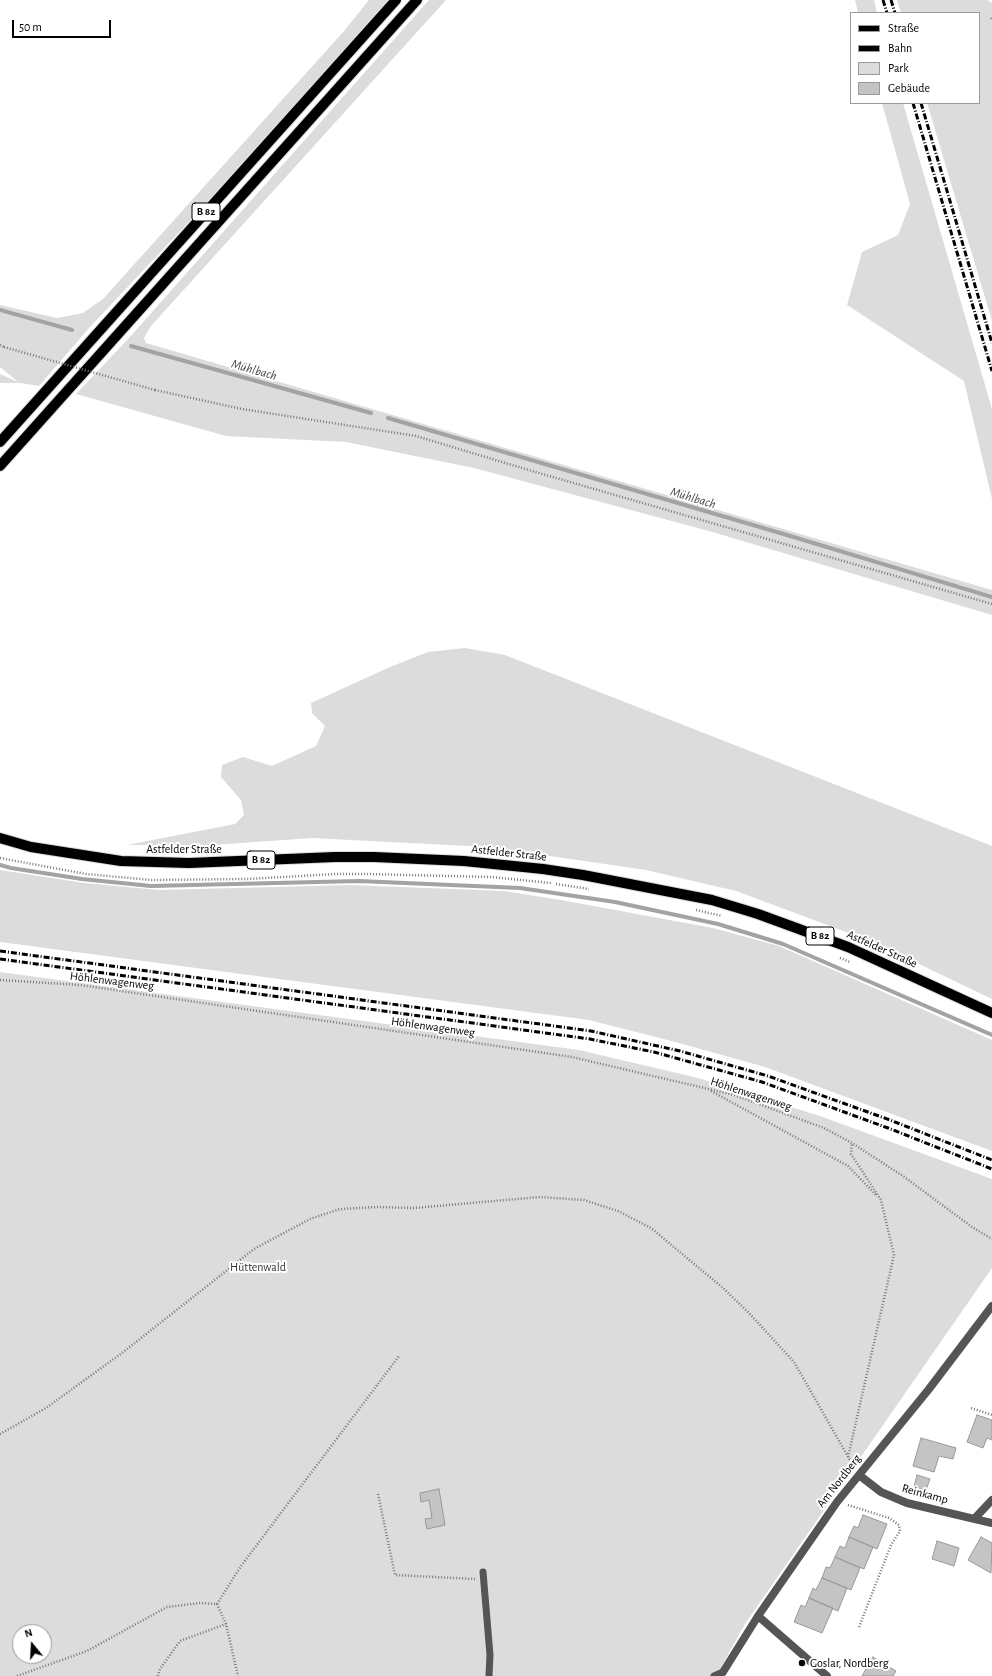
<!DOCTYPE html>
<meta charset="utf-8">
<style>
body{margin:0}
#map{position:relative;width:992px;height:1676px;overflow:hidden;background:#fff;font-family:"Alegreya Sans",sans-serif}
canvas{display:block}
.legend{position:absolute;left:850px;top:12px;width:130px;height:92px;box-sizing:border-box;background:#fff;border:1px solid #999;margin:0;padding:5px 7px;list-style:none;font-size:12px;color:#000}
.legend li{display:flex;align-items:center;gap:8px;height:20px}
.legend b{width:20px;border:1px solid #999}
.north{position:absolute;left:12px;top:1624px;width:40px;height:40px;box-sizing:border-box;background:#fff;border:1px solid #999;border-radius:50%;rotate:342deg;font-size:11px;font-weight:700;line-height:16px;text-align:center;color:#000}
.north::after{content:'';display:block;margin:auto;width:14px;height:18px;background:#000;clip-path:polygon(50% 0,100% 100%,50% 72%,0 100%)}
.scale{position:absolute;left:12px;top:20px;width:99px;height:18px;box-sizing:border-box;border:2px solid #000;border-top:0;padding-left:5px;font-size:12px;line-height:14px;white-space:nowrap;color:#000;-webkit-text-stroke:3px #fff;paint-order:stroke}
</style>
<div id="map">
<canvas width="992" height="1676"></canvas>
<ul class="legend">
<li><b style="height:5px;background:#000"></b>Straße</li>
<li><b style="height:5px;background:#000"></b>Bahn</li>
<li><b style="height:11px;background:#dcdcdc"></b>Park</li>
<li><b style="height:11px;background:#c4c4c4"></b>Gebäude</li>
</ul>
<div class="north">N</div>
<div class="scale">50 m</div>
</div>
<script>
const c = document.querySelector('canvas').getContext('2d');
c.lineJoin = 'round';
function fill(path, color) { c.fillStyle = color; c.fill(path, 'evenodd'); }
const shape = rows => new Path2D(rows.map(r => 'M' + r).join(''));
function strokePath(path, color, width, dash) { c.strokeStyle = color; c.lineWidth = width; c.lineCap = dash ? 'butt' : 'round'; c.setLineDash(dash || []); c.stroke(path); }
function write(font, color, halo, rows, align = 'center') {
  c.font = font + ' "Alegreya Sans",sans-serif'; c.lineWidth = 4; c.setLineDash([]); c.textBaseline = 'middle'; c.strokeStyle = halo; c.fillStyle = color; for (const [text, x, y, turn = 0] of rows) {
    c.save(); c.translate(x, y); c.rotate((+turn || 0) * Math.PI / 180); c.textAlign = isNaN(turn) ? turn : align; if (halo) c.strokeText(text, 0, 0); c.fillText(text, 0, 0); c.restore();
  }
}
fill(shape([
 [369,0,388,0,198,212,90,327,39,386,20,383,0,383,0,374,18,382,0,367,0,305,57,318,83,313,103,299,344,31],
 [429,0,446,0,151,326,144,338,146,343,992,590,992,615,709,531,474,468,346,442,226,436,76,394,129,338],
 [855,0,874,0,877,13,858,13],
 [897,0,987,0,992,3,992,321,927,103,979,103,979,13,901,13],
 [882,103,903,103,992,409,992,499,964,381,847,305,862,252,898,235,910,204],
 [465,648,505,655,992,846,992,999,873,942,736,891,646,870,488,847,312,838,213,845,127,845,235,824,244,815,241,800,221,777,222,765,243,757,272,766,316,746,325,726,312,713,311,703,390,667,428,652],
 [0,870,84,883,159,890,349,885,504,891,561,900,713,928,779,946,992,1040,992,1151,765,1067,679,1043,589,1020,0,942],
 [0,972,579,1050,698,1078,820,1116,992,1179,992,1268,745,1624,716,1676,0,1676],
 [20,1632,44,1632,44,1656,20,1656]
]), '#dcdcdc');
strokePath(shape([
 [0,310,72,330],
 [131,346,371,413],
 [388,418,787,535,992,597],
 [0,865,11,868,82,879,151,886,359,881,520,888,615,902,718,924,783,944,992,1035]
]), '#a3a3a3', 4);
const building = shape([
 [977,1415,992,1420,992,1440,987,1438,983,1448,967,1442,977,1415],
 [921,1438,956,1448,953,1459,939,1456,934,1472,913,1466,921,1438],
 [917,1475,930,1479,926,1490,914,1487,917,1475],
 [439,1489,445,1525,427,1529,425,1519,432,1518,429,1500,421,1502,420,1493,439,1489],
 [863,1515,887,1524,877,1549,849,1537,854,1526,858,1528,863,1515],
 [849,1537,873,1547,864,1569,835,1557,840,1546,845,1548,849,1537],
 [981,1537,992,1543,991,1573,968,1560,981,1537],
 [937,1541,959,1548,954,1566,932,1559,937,1541],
 [835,1557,860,1568,851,1590,822,1578,826,1567,830,1568,835,1557],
 [822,1578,847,1588,838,1611,809,1598,813,1588,816,1590,822,1578],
 [809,1598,833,1608,822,1633,794,1622,801,1605,805,1607,809,1598],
 [873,1657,896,1671,893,1676,862,1676,873,1657]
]);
fill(building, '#c4c4c4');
strokePath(building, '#999', 1);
const primary = shape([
 [0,442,396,0],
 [0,466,417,0],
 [0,838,31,847,121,861,189,863,335,857,374,857,464,861,543,869,583,875,712,900,758,914,848,947,992,1013]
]);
strokePath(primary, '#dbdbdb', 12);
strokePath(shape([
 [991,18,992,20],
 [0,345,4,347],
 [155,390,242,409,416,436,532,471,992,604],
 [0,858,86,874,152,880,247,879,336,874,366,874,491,877,551,883],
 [556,884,589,889],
 [696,910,722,916],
 [840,958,850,962],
 [0,980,80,985,572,1057,734,1095,824,1128,852,1143,903,1176,972,1227,992,1239],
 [711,1091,848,1166,876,1195],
 [971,1408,992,1415],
 [0,1434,46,1408,122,1353,254,1249,310,1219,340,1209,378,1207,414,1208,540,1197,584,1200,618,1211,651,1228,723,1288,749,1313,794,1362,854,1467],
 [848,1457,894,1255,881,1200,851,1154,852,1143],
 [378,1494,395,1575,475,1579],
 [848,1505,889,1518,899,1525,900,1531,891,1545,859,1627],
 [217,1604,241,1566,399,1356],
 [217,1604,226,1624,238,1676],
 [17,1676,87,1651,167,1607,200,1603,217,1604],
 [158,1676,160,1669,180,1641,226,1624]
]), '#777', 2.5, [1, 2]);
strokePath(shape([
 [483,1572,490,1655,489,1676],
 [714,1676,723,1672]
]), '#555', 7);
strokePath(shape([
 [859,1475,881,1492,907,1503,992,1523],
 [975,1518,992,1500],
 [758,1616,827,1676],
 [723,1672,758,1616,837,1502,929,1389,992,1306]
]), '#555', 8);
strokePath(primary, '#000', 10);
strokePath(shape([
 [883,0,887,13],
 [891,0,895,13],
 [913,103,992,371],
 [921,103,992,343],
 [0,951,591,1031,680,1051,768,1076,890,1120,992,1160],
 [0,959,590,1039,654,1052,762,1082,888,1128,992,1169]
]), '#000', 3, [6, 2, 1, 2]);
strokePath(shape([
 [4,347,155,390]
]), '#777', 2.5, [1, 2]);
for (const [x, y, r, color] of [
 [802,1663,4,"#000"]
]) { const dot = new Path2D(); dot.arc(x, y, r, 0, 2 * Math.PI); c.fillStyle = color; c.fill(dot); strokePath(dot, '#fff', 1.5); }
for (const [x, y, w] of [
 [206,212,28],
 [261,860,28],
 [820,936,28]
]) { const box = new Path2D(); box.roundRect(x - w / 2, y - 9, w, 18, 3); c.fillStyle = '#fff'; c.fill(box); strokePath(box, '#000', 1); }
write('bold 11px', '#000', null, [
 ["B 82",206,212],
 ["B 82",261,860],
 ["B 82",820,936]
]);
write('12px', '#000', '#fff', [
 ["Astfelder Straße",184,849],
 ["Astfelder Straße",509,853,6],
 ["Astfelder Straße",882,949,24],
 ["Höhlenwagenweg",112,981,7],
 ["Höhlenwagenweg",433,1027,8],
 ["Höhlenwagenweg",751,1094,18],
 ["Am Nordberg",839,1481,-52],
 ["Reinkamp",925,1494,15]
]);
write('12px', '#333', '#fff', [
 ["Hüttenwald",258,1267]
]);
write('12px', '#000', '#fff', [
 ["Goslar, Nordberg",810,1663]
], 'left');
write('italic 13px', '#444', '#fff', [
 ["Mühlbach",254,370,16],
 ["Mühlbach",693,498,17]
]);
</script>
